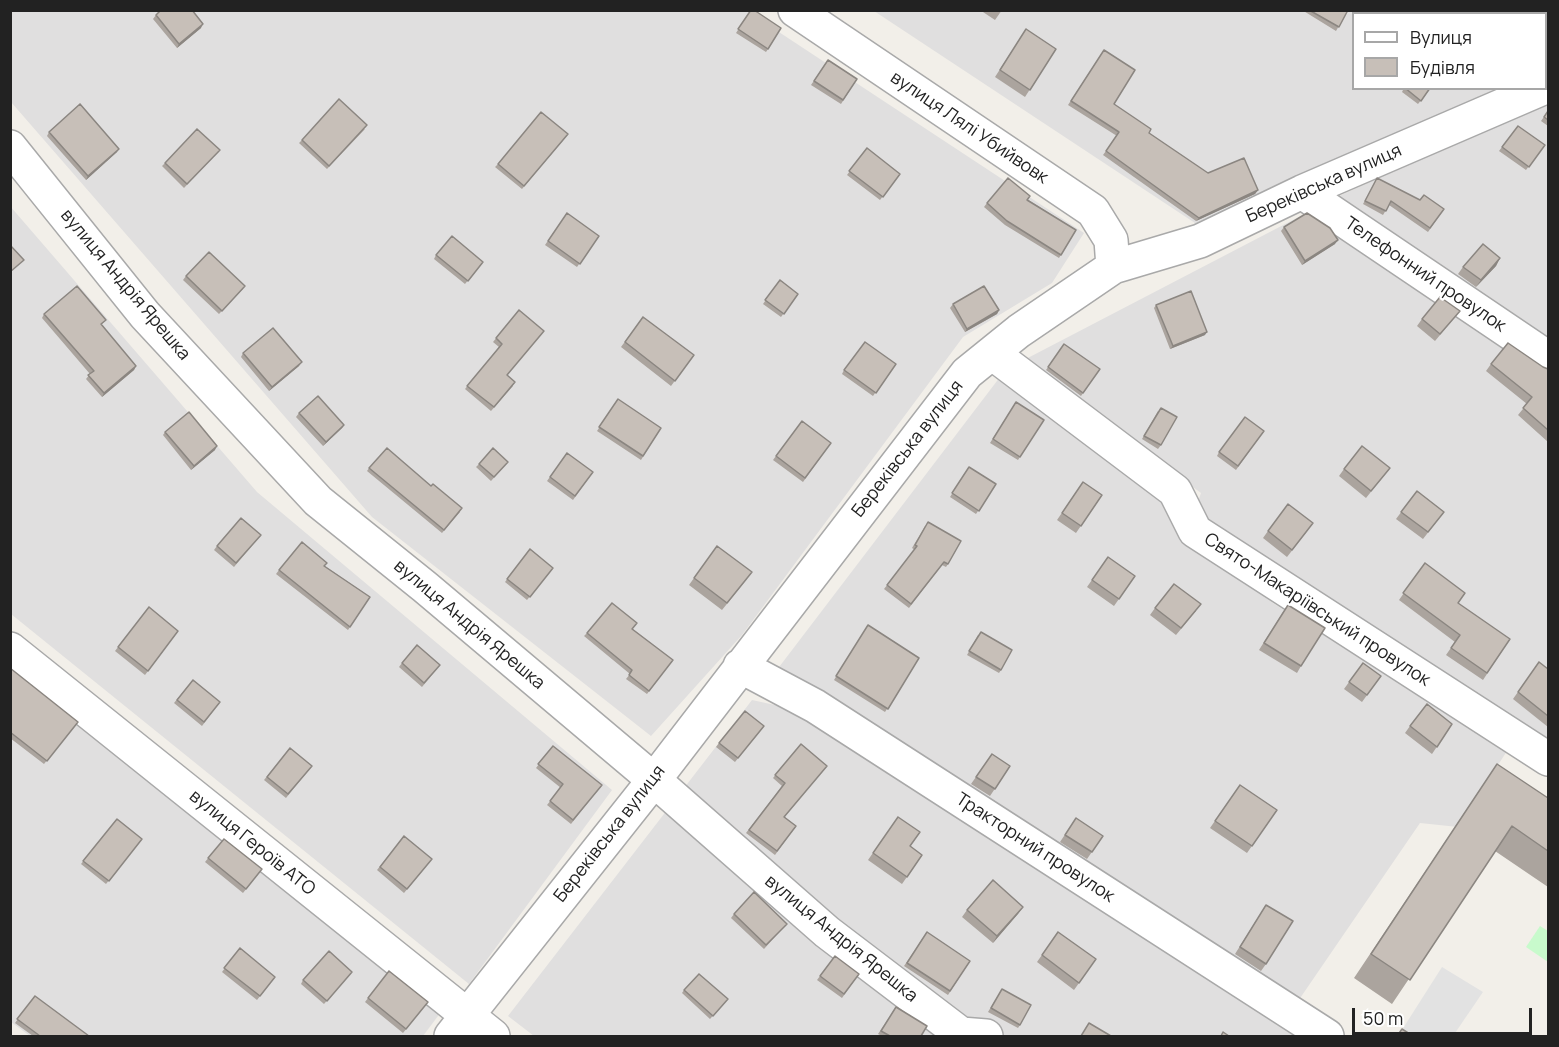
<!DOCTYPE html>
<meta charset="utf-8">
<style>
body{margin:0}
#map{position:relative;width:1559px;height:1047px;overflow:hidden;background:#f2efe9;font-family:Manrope,sans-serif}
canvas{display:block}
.frame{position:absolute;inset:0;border:12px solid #222;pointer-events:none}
.legend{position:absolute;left:1352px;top:12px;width:195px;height:78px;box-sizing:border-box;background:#fff;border:2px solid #a7a7a7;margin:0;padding:8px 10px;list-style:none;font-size:18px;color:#222}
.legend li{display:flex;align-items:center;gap:12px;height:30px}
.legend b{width:30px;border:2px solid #a7a7a7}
.scale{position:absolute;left:1352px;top:1008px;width:180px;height:27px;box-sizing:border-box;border:3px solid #222;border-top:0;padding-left:8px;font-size:18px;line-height:21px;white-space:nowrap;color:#222;-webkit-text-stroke:4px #fff;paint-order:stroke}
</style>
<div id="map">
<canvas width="1559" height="1047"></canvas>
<div class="frame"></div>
<ul class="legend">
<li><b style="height:8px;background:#fff"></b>Вулиця</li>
<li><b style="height:16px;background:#c7bfb8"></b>Будівля</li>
</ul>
<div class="scale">50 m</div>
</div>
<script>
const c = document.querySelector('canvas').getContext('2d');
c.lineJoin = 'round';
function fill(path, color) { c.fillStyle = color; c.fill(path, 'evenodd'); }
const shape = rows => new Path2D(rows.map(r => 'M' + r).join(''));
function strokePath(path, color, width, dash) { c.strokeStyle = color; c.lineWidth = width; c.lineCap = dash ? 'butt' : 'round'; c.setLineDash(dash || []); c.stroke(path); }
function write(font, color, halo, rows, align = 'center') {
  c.font = font + ' Manrope,sans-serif'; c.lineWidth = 4.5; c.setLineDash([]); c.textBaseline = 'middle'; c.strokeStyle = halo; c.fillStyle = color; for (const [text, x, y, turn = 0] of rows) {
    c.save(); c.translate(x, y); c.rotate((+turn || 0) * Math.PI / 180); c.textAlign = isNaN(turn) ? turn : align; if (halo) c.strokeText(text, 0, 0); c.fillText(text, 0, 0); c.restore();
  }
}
fill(shape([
 [10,11,747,11,1084,233,1052,283,963,337,742,635,651,736,372,517,11,102],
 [874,11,1453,11,1457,13,1354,14,1354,88,1508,89,1198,225],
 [1548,101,1548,348,1328,201],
 [10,206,257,492,612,790,469,984,11,614],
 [1314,209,1548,367,1548,743,1279,573,1195,510,1201,493,1022,361],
 [1000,377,1168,497,1182,534,1273,603,1507,751,1458,827,1420,823,1294,1007,773,675],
 [11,661,444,1008,423,1036,30,1036,11,1022],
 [752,700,807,712,1304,1036,534,1036,508,1016]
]), '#e0dfdf');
fill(shape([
 [1540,926,1548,931,1548,962,1526,947]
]), '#c8facc');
fill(shape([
 [1442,967,1483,992,1453,1036,1405,1036,1400,1033]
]), '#e2e2e2');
const minor = shape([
 [795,10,1093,211,1111,240,1113,267],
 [1464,10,1468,14],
 [10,147,145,315,318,501,425,587,654,780,827,932,961,1034,986,1036],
 [1302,192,1548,358],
 [992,353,1175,491,1195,531,1548,759],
 [10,649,493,1036],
 [740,666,815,706,1327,1036],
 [451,1036,654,780,967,373,1019,331,1113,267,1200,241,1302,192,1543,88]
]);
strokePath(minor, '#a9a9a9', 36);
strokePath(minor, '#fff', 33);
fill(shape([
 [751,10,768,49,766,52,736,33],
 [980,10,1002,10,995,20],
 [1302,10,1348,10,1336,31],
 [1548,10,1548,38,1545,36,1545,14],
 [156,15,201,28,177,48,153,19],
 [1026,29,1056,49,1025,97,995,77],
 [1104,50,1114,104,1149,133,1208,173,1258,190,1255,194,1196,221,1103,155,1117,136,1068,105],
 [828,60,857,79,841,104,811,85],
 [1404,88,1431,88,1418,104,1402,92],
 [1548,111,1548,126,1541,121],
 [1518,126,1545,145,1526,170,1499,151],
 [365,129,327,169,299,143,302,140],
 [49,132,117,152,86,180,47,136],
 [565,138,522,189,495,167,498,164],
 [867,148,900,174,880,200,847,175],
 [220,150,184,188,162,166,165,163],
 [1377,178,1420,200,1444,209,1428,232,1389,205,1383,215,1363,204],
 [1027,199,1076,230,1059,258,1005,225,984,207,987,203],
 [567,213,599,236,577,267,545,245],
 [1284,227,1335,244,1302,265,1281,231],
 [436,255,483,262,465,284,434,259],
 [1500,258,1496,266,1476,287,1458,274,1463,267],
 [186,276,243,289,219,314,183,280],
 [780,280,798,294,781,317,763,304],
 [953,304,999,310,997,314,965,332,950,308],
 [1156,305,1205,335,1170,349,1154,308],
 [519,310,507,376,513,386,491,411,465,389,499,347,493,342],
 [1460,311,1435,341,1417,326,1422,319],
 [44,314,106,320,101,325,136,366,134,370,102,397,86,379,90,374,42,318],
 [643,317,694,355,671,386,621,347],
 [1064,344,1100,369,1081,396,1046,370],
 [243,353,299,366,269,391,241,357],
 [896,364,873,396,842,374,844,370],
 [1491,364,1548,369,1548,442,1518,415,1527,404,1486,371],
 [618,399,661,428,641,460,597,431],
 [1016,402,1044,420,1018,460,990,443],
 [1158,411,1161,445,1158,449,1142,439],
 [299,413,344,425,342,428,323,446,296,417],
 [802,421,831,443,803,482,773,460],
 [1264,431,1236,470,1217,456,1219,452],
 [165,432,215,450,191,470,163,435],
 [567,453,593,472,573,500,547,481],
 [508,462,491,481,476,467,479,464],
 [969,467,996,484,976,514,950,497],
 [369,468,460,512,442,533,367,471],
 [1390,468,1366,498,1339,476,1344,469],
 [1083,482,1102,495,1076,533,1057,520],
 [1417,491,1444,512,1423,539,1396,519],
 [925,526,948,564,946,567,942,565,909,608,884,589,915,550,912,548],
 [1308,530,1287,557,1263,538,1268,531],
 [261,535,234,567,214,550,217,546],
 [717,546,747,579,722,610,689,585],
 [530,549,553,568,527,600,505,582],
 [1108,557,1135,576,1114,606,1087,587],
 [1425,563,1458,603,1510,639,1483,680,1446,655,1455,642,1399,600],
 [325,566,370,597,348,630,276,574,279,570],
 [149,607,178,631,145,675,115,651],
 [1155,608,1196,611,1176,635,1150,615],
 [1283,612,1301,666,1297,673,1259,650],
 [868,625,919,658,885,712,834,680],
 [633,629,673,660,647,694,626,679,630,674,584,636,587,633],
 [978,635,1001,670,999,673,967,655],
 [1539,662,1548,669,1548,727,1513,699],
 [402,663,437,669,422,687,399,667],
 [1363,663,1381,676,1362,702,1344,689],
 [10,668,78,722,44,764,10,738],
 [193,680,220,702,202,726,174,703],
 [1452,724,1432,754,1405,733,1410,726],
 [764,726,735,762,716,747,719,743],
 [801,744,785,817,796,826,775,855,746,833,782,786,773,778],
 [553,746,602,785,571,824,547,805,561,788,536,768],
 [290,748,312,766,286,798,264,780],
 [992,754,1010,766,990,796,971,784],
 [1497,764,1548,798,1548,887,1495,851,1392,1004,1354,978],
 [1240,785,1277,810,1247,853,1210,828],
 [898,817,910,846,922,855,902,884,868,860],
 [1076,818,1103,836,1087,859,1060,842],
 [117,819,142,839,106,884,81,864],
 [404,836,432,859,404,893,377,870],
 [224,839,262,869,243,893,205,862],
 [1266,905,1266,964,1261,971,1235,954],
 [1023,907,993,943,962,917,967,910],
 [734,914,784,927,764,949,731,918],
 [927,932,970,961,948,995,904,966],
 [1058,932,1096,959,1074,990,1037,962],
 [240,948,275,977,257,1000,222,972],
 [835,956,859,974,842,998,817,980],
 [389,971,428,1002,403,1033,365,1002],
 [352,972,324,1004,301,984,303,980],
 [1002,989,1020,1025,1018,1028,988,1012],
 [684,990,728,999,710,1019,682,993],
 [35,996,89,1036,33,1036,15,1023],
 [896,1007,921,1036,882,1036,878,1034]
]), '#aba49e');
fill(shape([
 [203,24,201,28,177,48,179,44],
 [119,149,117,152,86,180,88,176],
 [1258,190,1255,194,1196,221,1199,218],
 [1338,240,1335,244,1302,265,1305,261],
 [1500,258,1496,266,1476,287,1481,280],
 [999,310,997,314,965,332,967,329],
 [1207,332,1205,335,1170,349,1173,346],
 [302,362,299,366,269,391,272,387],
 [136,366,134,370,102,397,104,393],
 [344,425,342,428,323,446,326,442],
 [217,446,215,450,191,470,194,466],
 [1023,907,1018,914,993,943,997,936]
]), '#8b8681');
const building = shape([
 [161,10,192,10,203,24,179,44,156,15,161,10],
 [751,10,754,10,781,28,768,49,738,29,751,10],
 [1309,10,1348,10,1339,27,1309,10],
 [1548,10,1548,33,1545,31,1545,14,1548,10],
 [1026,29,1056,49,1030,90,1000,70,1026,29],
 [1104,50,1135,70,1114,104,1151,129,1149,133,1208,173,1244,158,1258,190,1199,218,1106,151,1119,132,1071,101,1104,50],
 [828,60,857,79,843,100,814,81,828,60],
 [1405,88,1430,88,1421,101,1405,88],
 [339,99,367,125,329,166,302,140,339,99],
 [80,104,119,149,88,176,49,132,80,104],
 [1548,111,1548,120,1544,117,1548,111],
 [541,112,568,134,524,186,498,164,541,112],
 [1518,126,1545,145,1529,167,1502,147,1518,126],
 [197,129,220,150,187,184,165,163,197,129],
 [867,148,900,174,883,197,849,171,867,148],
 [1008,178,1030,196,1027,200,1076,230,1061,255,1007,221,987,203,1008,178],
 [1377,178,1420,200,1424,195,1444,209,1430,228,1391,201,1386,211,1365,201,1377,178],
 [567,213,599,236,580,264,548,241,567,213],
 [1307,213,1330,228,1338,240,1305,261,1284,227,1307,213],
 [452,236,483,262,468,281,436,255,452,236],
 [1483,244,1500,258,1481,280,1463,267,1483,244],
 [10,245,24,260,10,272,10,245],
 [209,252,245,286,222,311,186,276,209,252],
 [780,280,798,294,784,314,765,300,780,280],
 [77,286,106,320,101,324,136,366,104,393,88,375,94,371,44,314,77,286],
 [984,286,999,310,967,329,953,304,984,286],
 [1191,291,1207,332,1173,346,1156,305,1191,291],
 [1440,297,1460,311,1440,334,1422,319,1440,297],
 [519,310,544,331,507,375,515,382,494,407,467,386,502,344,496,338,519,310],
 [643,317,694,355,675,381,625,342,643,317],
 [273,328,302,362,272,387,243,353,273,328],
 [865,342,896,364,876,393,844,370,865,342],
 [1508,343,1543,367,1548,369,1548,430,1523,408,1532,397,1491,364,1508,343],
 [1064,344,1100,369,1083,393,1048,367,1064,344],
 [318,396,344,425,326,442,299,413,318,396],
 [618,399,661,428,643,456,599,427,618,399],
 [1016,402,1044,420,1020,457,993,439,1016,402],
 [1161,408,1177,417,1161,445,1144,436,1161,408],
 [189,412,217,446,194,466,165,432,189,412],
 [1245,417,1264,431,1238,466,1219,452,1245,417],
 [802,421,831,443,805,478,776,456,802,421],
 [1362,446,1390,468,1371,491,1344,469,1362,446],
 [387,448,431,486,433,484,462,508,444,530,369,468,387,448],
 [493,448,508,462,494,477,479,464,493,448],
 [567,453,593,472,575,496,550,477,567,453],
 [969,467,996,484,979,511,952,493,969,467],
 [1083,482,1102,495,1081,526,1062,513,1083,482],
 [1417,491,1444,512,1428,532,1401,512,1417,491],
 [1288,504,1313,523,1292,550,1268,531,1288,504],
 [241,518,261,535,236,563,217,546,241,518],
 [928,522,961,541,948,564,944,562,911,604,887,585,917,546,915,545,928,522],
 [302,542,327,563,324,566,370,597,350,627,279,570,302,542],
 [717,546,752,572,727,603,694,578,717,546],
 [530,549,553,568,530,597,507,579,530,549],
 [1108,557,1135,576,1119,599,1092,580,1108,557],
 [1425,563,1465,593,1458,603,1510,639,1487,673,1451,648,1460,635,1403,593,1425,563],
 [1174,584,1201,604,1181,628,1155,608,1174,584],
 [612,603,637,623,632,629,673,660,649,691,629,675,632,670,587,633,612,603],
 [1288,605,1325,628,1301,666,1264,643,1288,605],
 [149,607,178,631,148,671,118,647,149,607],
 [868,625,919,658,888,709,836,676,868,625],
 [981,632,1012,650,1001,670,969,651,981,632],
 [417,645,440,665,424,683,402,663,417,645],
 [1539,662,1548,669,1548,716,1518,692,1539,662],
 [1363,663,1381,676,1367,695,1349,682,1363,663],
 [10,668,78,722,47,761,10,732,10,668],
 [193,680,220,702,204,722,177,700,193,680],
 [1427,704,1452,724,1437,747,1410,726,1427,704],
 [745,711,764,726,738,758,719,743,745,711],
 [801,744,827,766,784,817,796,826,777,851,749,830,785,783,775,775,801,744],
 [553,746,602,785,573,820,550,801,563,784,538,764,553,746],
 [290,748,312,766,288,794,267,777,290,748],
 [992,754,1010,766,995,789,976,777,992,754],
 [1497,764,1548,798,1548,851,1512,826,1410,980,1371,954,1497,764],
 [1240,785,1277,810,1252,846,1215,821,1240,785],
 [898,817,920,832,910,846,922,855,907,877,873,853,898,817],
 [1076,818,1103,836,1092,852,1065,835,1076,818],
 [117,819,142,839,109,881,83,861,117,819],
 [404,836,432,859,407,889,380,867,404,836],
 [224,839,262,869,246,889,208,858,224,839],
 [993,880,1023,907,997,936,967,910,993,880],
 [754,892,787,924,766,945,734,914,754,892],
 [1266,905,1293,921,1266,964,1240,947,1266,905],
 [927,932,970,961,950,991,907,963,927,932],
 [1058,932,1096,959,1079,983,1042,955,1058,932],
 [240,948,275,977,260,996,224,968,240,948],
 [329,951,352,972,327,1001,303,980,329,951],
 [835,956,859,974,844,994,820,976,835,956],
 [389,971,428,1002,406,1029,368,998,389,971],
 [699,974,728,999,713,1016,684,990,699,974],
 [1002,989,1031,1005,1020,1025,991,1008,1002,989],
 [35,996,89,1036,40,1036,17,1019,35,996],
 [896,1007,927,1026,921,1036,890,1036,881,1031,896,1007],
 [1089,1023,1111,1036,1081,1036,1089,1023],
 [1402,1029,1413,1036,1397,1036,1402,1029],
 [1223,1032,1229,1036,1221,1036,1223,1032]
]);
fill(building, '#c7bfb8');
strokePath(building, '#8b8681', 1.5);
write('18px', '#222', '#fff', [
 ["вулиця Лялі Убийвовк",969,128,34],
 ["Береківська вулиця",1324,184,-24],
 ["Телефонний провулок",1425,275,34],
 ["вулиця Андрія Ярешка",125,285,50],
 ["Береківська вулиця",908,449,-52],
 ["Свято-Макаріївський провулок",1317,610,33],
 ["вулиця Андрія Ярешка",469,625,40],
 ["Береківська вулиця",610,834,-52],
 ["вулиця Героїв АТО",252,843,39],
 ["Тракторний провулок",1035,848,33],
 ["вулиця Андрія Ярешка",841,939,39]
]);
</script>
